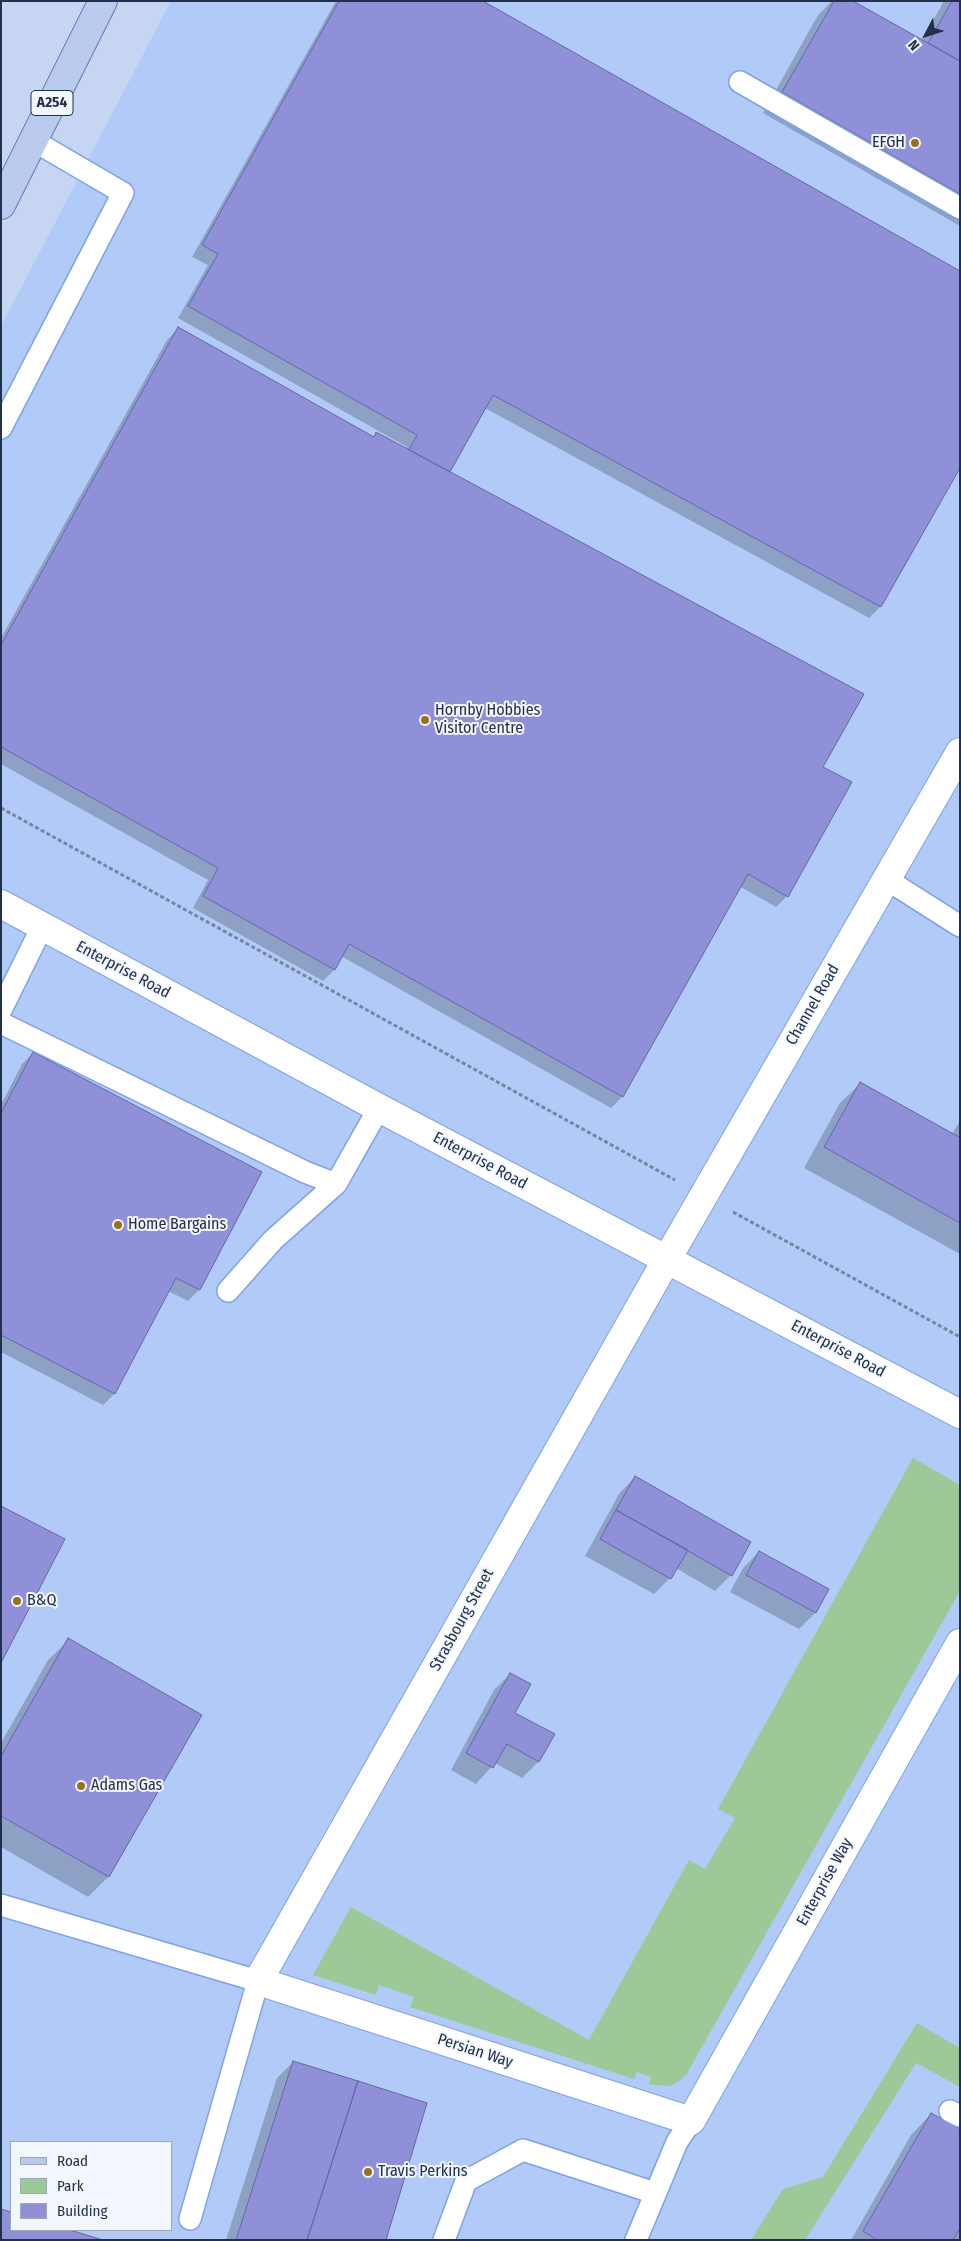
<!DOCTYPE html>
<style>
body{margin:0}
#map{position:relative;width:961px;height:2241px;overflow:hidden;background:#c6d6f2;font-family:"Fira Sans Condensed",sans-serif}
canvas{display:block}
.frame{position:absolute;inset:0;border:2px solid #22304b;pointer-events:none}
.legend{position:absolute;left:10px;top:2141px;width:162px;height:90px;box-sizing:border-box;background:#f2f6fd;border:1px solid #9fa7b6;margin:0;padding:6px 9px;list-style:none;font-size:15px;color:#22304b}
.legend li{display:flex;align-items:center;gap:10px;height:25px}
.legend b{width:25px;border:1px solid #9fa7b6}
.north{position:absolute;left:901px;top:10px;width:50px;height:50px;-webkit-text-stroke:4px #f2f6fd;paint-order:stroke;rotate:230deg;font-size:14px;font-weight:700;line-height:20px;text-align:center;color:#22304b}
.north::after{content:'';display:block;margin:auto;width:18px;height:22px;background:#22304b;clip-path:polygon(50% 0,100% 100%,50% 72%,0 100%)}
</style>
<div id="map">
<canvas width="961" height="2241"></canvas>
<div class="frame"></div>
<ul class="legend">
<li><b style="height:6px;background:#b9cbee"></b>Road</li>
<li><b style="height:14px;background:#9bc997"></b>Park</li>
<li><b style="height:14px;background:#9090d9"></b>Building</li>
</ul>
<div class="north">N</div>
</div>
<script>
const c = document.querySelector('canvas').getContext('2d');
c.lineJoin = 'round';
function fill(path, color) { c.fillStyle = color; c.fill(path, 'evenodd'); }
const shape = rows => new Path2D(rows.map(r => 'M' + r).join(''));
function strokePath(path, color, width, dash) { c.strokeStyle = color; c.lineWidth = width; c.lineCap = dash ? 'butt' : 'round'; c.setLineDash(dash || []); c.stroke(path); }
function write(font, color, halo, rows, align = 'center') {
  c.font = font + ' "Fira Sans Condensed",sans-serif'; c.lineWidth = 4; c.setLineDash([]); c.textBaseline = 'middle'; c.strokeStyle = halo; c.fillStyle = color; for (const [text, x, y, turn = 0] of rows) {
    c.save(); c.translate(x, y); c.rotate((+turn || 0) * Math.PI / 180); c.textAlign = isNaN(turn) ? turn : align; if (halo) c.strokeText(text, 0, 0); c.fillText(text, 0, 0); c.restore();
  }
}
fill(shape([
 [171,1,960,1,960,2240,1,2240,1,326],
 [11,2142,171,2142,171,2230,11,2230]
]), '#b1caf7');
fill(shape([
 [913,1458,960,1485,960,1591,686,2075,679,2081,670,2086,653,2085,649,2084,651,2077,637,2072,634,2079,410,2007,414,1997,379,1985,376,1995,313,1975,351,1907,589,2040,689,1860,705,1869,735,1818,718,1809],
 [917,2023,960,2048,960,2087,916,2063,805,2240,751,2240,783,2189,823,2177]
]), '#9bc997');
fill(shape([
 [336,1,480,1,960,465,880,607,869,618,485,408,448,472,822,767,787,896,776,907,739,886,622,1097,611,1108,341,956,334,970,323,981,193,908,208,880,1,764,1,638,167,340,178,329,373,437,376,433,405,450,407,447,178,318,208,265,192,257],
 [832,1,850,1,922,40,944,1,960,1,960,226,763,113,818,15],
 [33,1053,260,1172,199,1290,188,1301,168,1291,114,1394,103,1405,1,1352,1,1105,22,1064],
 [861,1083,952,1134,960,1121,960,1254,804,1168,840,1103],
 [635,1477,731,1575,715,1591,676,1568,670,1578,654,1594,585,1556,619,1494],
 [759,1552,828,1589,815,1613,799,1629,730,1592,743,1568],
 [69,1640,200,1716,108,1877,88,1897,1,1847,1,1743,48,1660],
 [510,1674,514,1713,538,1762,522,1778,495,1763,476,1784,451,1770,494,1690],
 [293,2062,384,2240,226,2240,277,2078],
 [931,2114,960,2131,960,2240,851,2240,911,2135],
 [1,2210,11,2213,11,2230,64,2230,97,2240,1,2240]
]), '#0003');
const building = shape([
 [339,1,483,1,960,271,960,468,881,607,493,395,450,472,409,450,417,435,188,306,218,254,202,245,339,1],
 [834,1,853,1,960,61,960,194,782,92,834,1],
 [952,1,960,1,960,61,928,43,952,1],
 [178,327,374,437,376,432,864,694,823,767,852,782,788,897,748,874,623,1097,349,944,335,970,203,896,218,868,1,747,1,645,178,327],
 [33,1052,262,1172,200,1290,176,1278,115,1394,1,1335,1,1113,33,1052],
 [860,1082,959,1137,960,1135,960,1223,824,1147,860,1082],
 [635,1476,751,1542,732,1576,616,1510,635,1476],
 [1,1506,65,1539,1,1663,1,1506],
 [616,1510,688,1550,671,1579,600,1539,616,1510],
 [759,1551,829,1589,816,1613,746,1575,759,1551],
 [68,1638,202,1715,109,1877,1,1816,1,1756,68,1638],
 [510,1673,531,1684,515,1713,555,1734,539,1762,507,1744,493,1768,466,1753,510,1673],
 [293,2061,358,2081,307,2240,236,2240,293,2061],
 [358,2081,427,2103,386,2240,307,2240,358,2081],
 [931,2113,960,2129,960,2228,953,2240,877,2240,863,2231,931,2113],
 [1,2209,11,2212,11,2230,70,2230,103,2240,1,2240,1,2209]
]);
fill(building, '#9090d9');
strokePath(building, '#6665aa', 1);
const service = shape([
 [740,82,960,208],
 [1,428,123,193,34,141],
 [886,879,960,926],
 [1,1010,42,927],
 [1,1023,305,1172,336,1184],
 [228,1291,273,1240,336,1184,379,1108],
 [1,1905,258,1981,190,2219],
 [950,2111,960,2116],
 [444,2240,466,2181,523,2150,655,2193],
 [636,2240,677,2142,691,2121]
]);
const minor = shape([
 [960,752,667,1259,258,1981,691,2121,960,1643],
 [1,904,379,1108,960,1414]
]);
const primary = shape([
 [1,205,103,1]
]);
strokePath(service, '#7fa2e5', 24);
strokePath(minor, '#7fa2e5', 30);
strokePath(primary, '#667fae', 30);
strokePath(shape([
 [1,808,675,1180],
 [733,1212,960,1337]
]), '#7685a0', 3, [4, 2.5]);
strokePath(service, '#fff', 21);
strokePath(minor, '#fff', 28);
strokePath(primary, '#b9cbee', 28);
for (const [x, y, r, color] of [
 [915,143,5,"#97711b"],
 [425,720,5,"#97711b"],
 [118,1225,5,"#97711b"],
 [17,1601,5,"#97711b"],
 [81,1786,5,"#97711b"],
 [368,2172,5,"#97711b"]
]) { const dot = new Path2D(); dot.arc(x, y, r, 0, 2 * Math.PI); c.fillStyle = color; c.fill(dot); strokePath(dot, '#f2f6fd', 2); }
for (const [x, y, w] of [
 [52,103,42]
]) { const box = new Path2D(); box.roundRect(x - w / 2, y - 12.5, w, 25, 4); c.fillStyle = '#f2f6fd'; c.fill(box); strokePath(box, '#22304b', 1); }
write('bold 15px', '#22304b', null, [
 ["A254",52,103]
]);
write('16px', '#22304b', '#f2f6fd', [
 ["EFGH",905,143,"right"],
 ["Hornby Hobbies",435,711],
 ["Visitor Centre",435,729],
 ["Home Bargains",128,1225],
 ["B&Q",27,1601],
 ["Adams Gas",91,1786],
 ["Travis Perkins",378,2172]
], 'left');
write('16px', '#22304b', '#f2f6fd', [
 ["Enterprise Road",123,970,28],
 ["Channel Road",813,1005,-60],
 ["Enterprise Road",480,1161,28],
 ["Enterprise Road",838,1349,28],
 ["Strasbourg Street",462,1620,-61],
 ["Enterprise Way",825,1882,-61],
 ["Persian Way",475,2051,18]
]);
</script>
